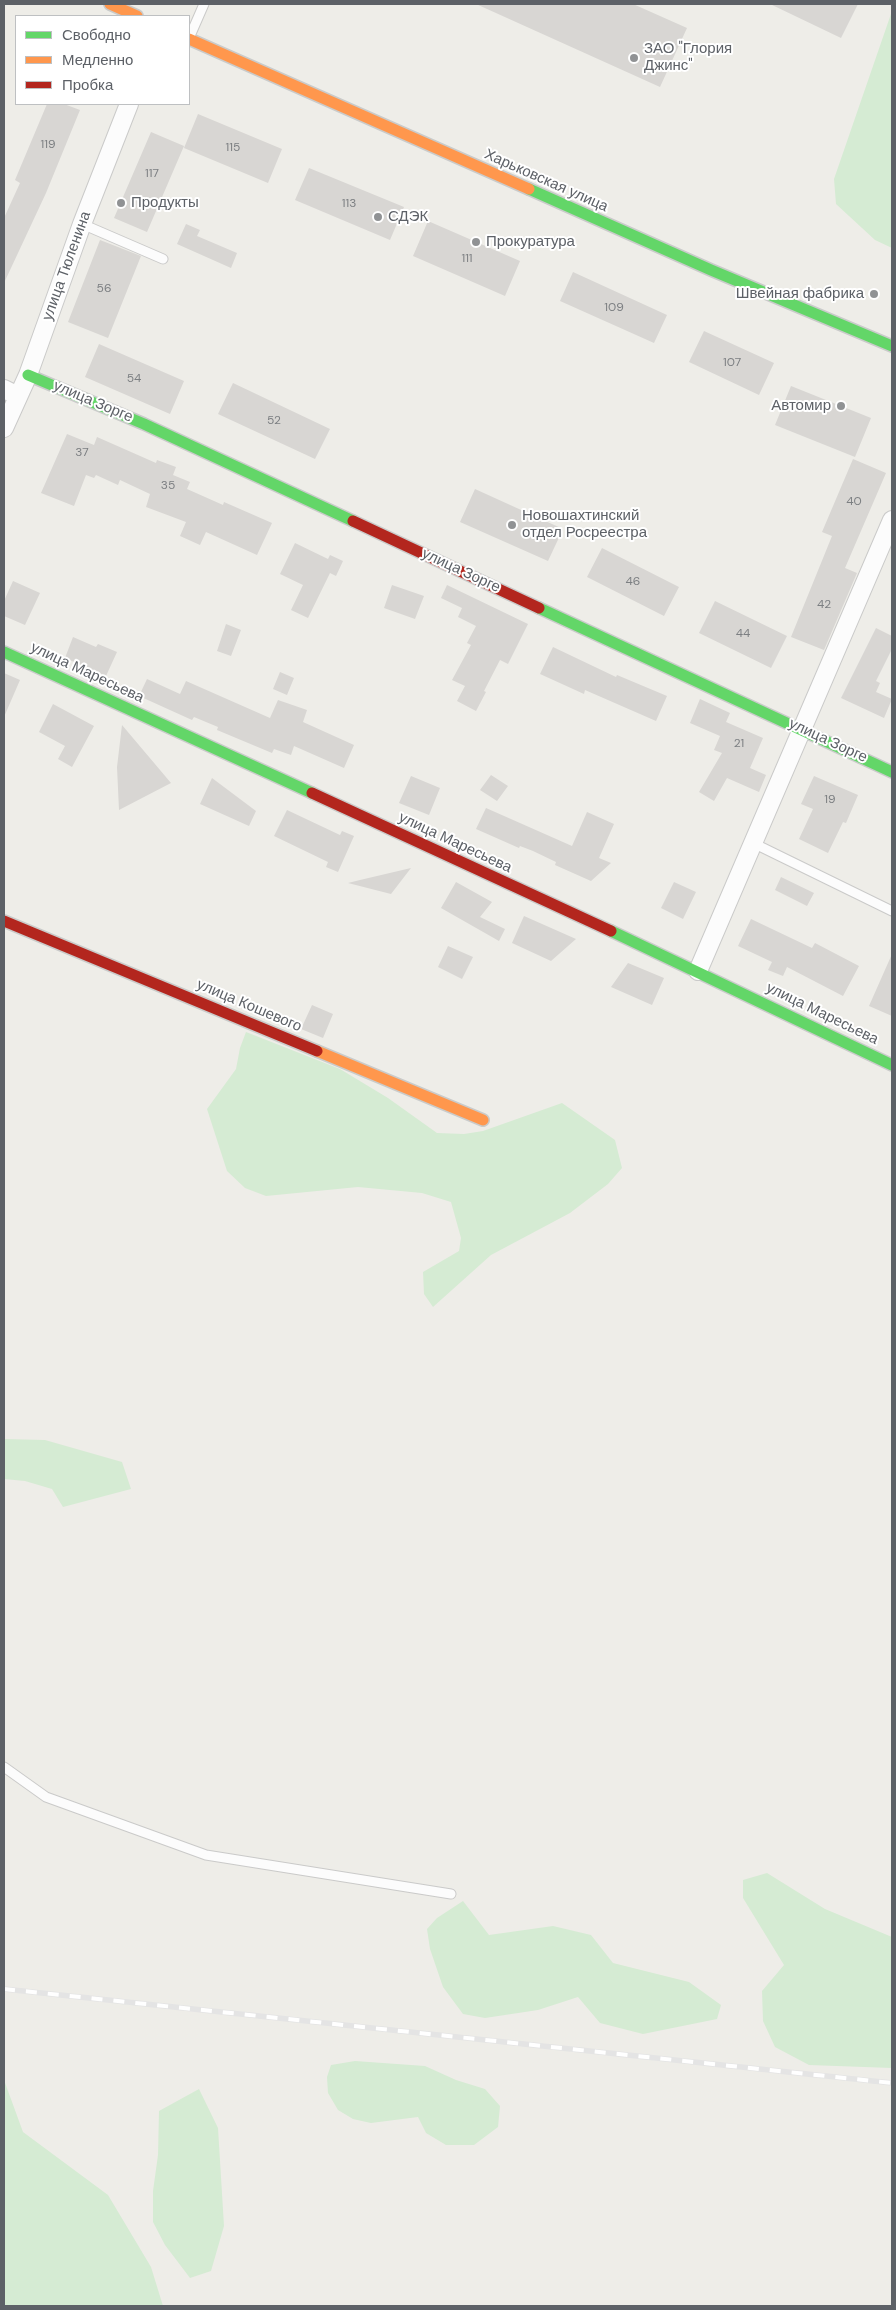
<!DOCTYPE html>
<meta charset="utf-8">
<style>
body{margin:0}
#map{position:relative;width:896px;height:2310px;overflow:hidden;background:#eeede8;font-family:"DM Sans",sans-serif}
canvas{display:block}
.frame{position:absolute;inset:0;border:5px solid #5d6167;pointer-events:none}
.legend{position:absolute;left:15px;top:15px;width:175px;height:90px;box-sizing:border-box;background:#fff;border:1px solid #bec0c2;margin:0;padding:6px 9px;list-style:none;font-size:15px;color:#5d6167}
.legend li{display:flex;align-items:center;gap:10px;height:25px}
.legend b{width:25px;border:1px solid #bec0c2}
</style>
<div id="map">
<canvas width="896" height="2310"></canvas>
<div class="frame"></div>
<ul class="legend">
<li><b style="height:6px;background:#63d668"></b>Свободно</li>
<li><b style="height:6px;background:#ff974d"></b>Медленно</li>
<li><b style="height:6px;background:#b3261e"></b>Пробка</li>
</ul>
</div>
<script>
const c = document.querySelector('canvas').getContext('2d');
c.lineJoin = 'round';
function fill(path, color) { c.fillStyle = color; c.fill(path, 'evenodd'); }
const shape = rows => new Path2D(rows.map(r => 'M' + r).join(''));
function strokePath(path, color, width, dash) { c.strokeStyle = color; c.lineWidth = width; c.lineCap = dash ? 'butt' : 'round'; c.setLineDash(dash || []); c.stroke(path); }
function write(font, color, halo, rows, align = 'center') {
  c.font = font + ' "DM Sans",sans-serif'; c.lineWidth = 4; c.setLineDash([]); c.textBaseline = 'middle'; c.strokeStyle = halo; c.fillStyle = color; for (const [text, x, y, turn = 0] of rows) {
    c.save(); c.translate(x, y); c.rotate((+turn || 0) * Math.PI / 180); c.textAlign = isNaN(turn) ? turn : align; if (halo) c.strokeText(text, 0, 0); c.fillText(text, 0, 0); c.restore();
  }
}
fill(shape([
 [892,11,892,248,875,240,836,204,834,179],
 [246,1032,340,1069,388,1098,437,1133,464,1134,483,1131,562,1103,615,1140,622,1168,608,1184,570,1213,491,1255,433,1307,424,1294,423,1272,459,1251,461,1238,451,1202,422,1193,358,1187,266,1196,245,1188,227,1171,207,1109,236,1069,240,1048],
 [4,1439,45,1440,122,1462,131,1489,63,1507,52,1489,25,1481,4,1479],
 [767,1873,825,1909,892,1937,892,2068,809,2065,775,2047,763,2021,762,1991,784,1965,743,1898,743,1880],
 [463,1901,489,1935,553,1926,591,1935,613,1963,689,1982,721,2005,717,2019,643,2034,600,2023,578,1997,538,2010,485,2018,463,2014,443,1987,430,1949,427,1929,437,1918],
 [355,2061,425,2066,456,2080,485,2089,500,2106,498,2127,474,2145,446,2145,426,2133,418,2117,371,2123,353,2119,338,2110,328,2093,327,2077,331,2065],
 [4,2080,23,2132,108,2195,151,2267,163,2306,4,2306],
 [199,2089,218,2128,224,2226,211,2271,190,2278,165,2245,153,2222,153,2191,158,2155,159,2111]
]), '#d5ebd3');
fill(shape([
 [476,4,633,4,687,28,660,87],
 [770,4,858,4,841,38],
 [47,104,64,104,80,110,46,193,4,283,4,218,20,183,15,180],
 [198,114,282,149,268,183,184,148],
 [151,132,184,146,147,232,114,218],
 [309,168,404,207,390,240,295,200],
 [428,221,520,261,505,296,413,256],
 [186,224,200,230,197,236,237,253,231,268,177,244],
 [100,240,141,256,108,338,68,322],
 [573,272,667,315,654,343,560,301],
 [704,331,774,363,759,395,689,362],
 [99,344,184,381,170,414,85,377],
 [233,383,330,429,315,459,218,414],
 [791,386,871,418,855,457,775,425],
 [67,434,94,445,97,437,156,463,157,460,176,467,173,475,190,482,187,489,223,505,224,502,272,523,257,555,206,532,200,545,180,536,186,522,146,507,150,494,120,480,118,485,96,475,94,478,86,475,74,506,41,493],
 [853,459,886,473,845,568,857,573,824,650,791,637,832,536,822,532],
 [475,489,563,529,548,561,460,522],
 [295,543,328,559,330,555,343,561,336,576,330,573,308,618,291,610,303,585,280,574],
 [602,548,679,587,664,616,587,577],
 [13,581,40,593,25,625,4,616,4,601],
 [392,585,424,596,415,619,384,608],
 [447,585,528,624,508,664,500,660,484,691,486,692,476,711,457,701,465,686,452,680,471,645,467,643,476,626,458,617,462,608,441,598],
 [715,601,787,636,771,668,699,633],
 [226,624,241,630,231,656,217,651],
 [876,628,892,636,892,649,876,681,880,683,876,692,892,699,884,718,841,698],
 [73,637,96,647,98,644,117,652,106,676,65,658],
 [553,647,616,677,617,675,667,696,656,721,585,690,584,694,540,674],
 [280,672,294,678,287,695,273,689],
 [4,673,20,680,4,717],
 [147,679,180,694,186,681,270,718,278,700,307,710,303,722,354,745,344,768,294,746,291,755,274,749,272,753,217,730,218,727,194,717,192,720,139,696],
 [700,699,730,713,726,722,763,738,750,768,766,775,759,792,727,778,714,801,699,792,722,753,714,750,720,736,690,723],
 [53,704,94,726,72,767,58,759,65,746,39,732],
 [122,725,171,783,119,810,117,767],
 [491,775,508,786,497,801,480,790],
 [411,776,440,788,429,815,399,803],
 [814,776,858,795,846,823,843,822,828,853,799,839,813,809,801,804],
 [212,778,256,811,249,826,200,804],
 [486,808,572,846,587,812,614,824,599,858,611,863,591,881,555,865,556,862,533,851,520,846,519,848,476,829],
 [287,810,340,835,342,831,354,836,338,872,326,867,328,862,274,836],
 [411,868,391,894,348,883,360,880],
 [781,877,814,893,807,906,775,890],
 [456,882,492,902,480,917,505,929,499,941,441,908],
 [674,882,696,892,683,919,661,908],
 [524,916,576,939,551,961,512,943],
 [751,919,812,948,815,943,859,966,843,996,787,967,783,976,768,970,772,962,738,946],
 [448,946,473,957,462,979,438,967],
 [892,954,892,1016,869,1006],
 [628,963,664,978,652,1005,611,987],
 [312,1005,333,1014,323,1038,301,1029]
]), '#d8d6d3');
const lane = shape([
 [190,36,204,4],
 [82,224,163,259],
 [753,843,892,911],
 [4,1767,46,1797,206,1855,451,1894]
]);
const street = shape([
 [4,389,18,396],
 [4,428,28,375,82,224,129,104],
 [698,971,892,520]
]);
const fast = shape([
 [529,189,711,270,892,346],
 [28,375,144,424,353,521],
 [539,608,892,772],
 [4,652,312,793],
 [611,931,892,1065]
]);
const slow = shape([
 [110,4,137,16],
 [189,39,529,189],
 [317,1051,483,1120]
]);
const jam = shape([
 [353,521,539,608],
 [312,793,611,931],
 [4,921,317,1051]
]);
strokePath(lane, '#cacac9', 11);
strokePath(street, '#cacac9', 20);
strokePath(fast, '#cacbca', 14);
strokePath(slow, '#cacbca', 14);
strokePath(jam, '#cacbca', 14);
strokePath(lane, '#fcfcfc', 9);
strokePath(street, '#fcfcfc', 18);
strokePath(fast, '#63d668', 11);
strokePath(slow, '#ff974d', 11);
strokePath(jam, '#b3261e', 11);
const rail = shape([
 [4,1989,892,2083]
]);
strokePath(rail, '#e4e4e4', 5.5);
strokePath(rail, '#fff', 4, [11]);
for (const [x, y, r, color] of [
 [634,58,5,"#909294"],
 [121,203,5,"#909294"],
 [378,217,5,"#909294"],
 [476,242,5,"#909294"],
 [874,294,5,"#909294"],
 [841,406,5,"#909294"],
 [512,525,5,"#909294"]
]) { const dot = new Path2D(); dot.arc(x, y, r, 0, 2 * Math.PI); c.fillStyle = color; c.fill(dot); strokePath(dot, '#fff', 2); }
write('12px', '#7c7f82', null, [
 ["119",48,145],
 ["115",233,148],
 ["117",152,174],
 ["113",349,204],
 ["111",467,259],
 ["56",104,289],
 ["109",614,308],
 ["107",732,363],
 ["54",134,379],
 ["52",274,421],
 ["37",82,453],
 ["35",168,486],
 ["40",854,502],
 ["46",633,582],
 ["42",824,605],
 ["44",743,634],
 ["21",739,744],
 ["19",830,800]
]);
write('15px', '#5d6167', '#fff', [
 ["ЗАО \"Глория",644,49],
 ["Джинс\"",644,66],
 ["Продукты",131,203],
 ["СДЭК",388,217],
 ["Прокуратура",486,242],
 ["Швейная фабрика",864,294,"right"],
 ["Автомир",831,406,"right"],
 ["Новошахтинский",522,516],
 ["отдел Росреестра",522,533]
], 'left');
write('15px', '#5d6167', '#fff', [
 ["Харьковская улица",546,181,24],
 ["улица Тюленина",67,266,-70],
 ["улица Зорге",93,402,23],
 ["улица Зорге",461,571,25],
 ["улица Маресьева",87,673,25],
 ["улица Зорге",828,741,25],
 ["улица Маресьева",455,843,25],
 ["улица Кошевого",249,1006,23],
 ["улица Маресьева",822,1014,26]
]);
</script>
